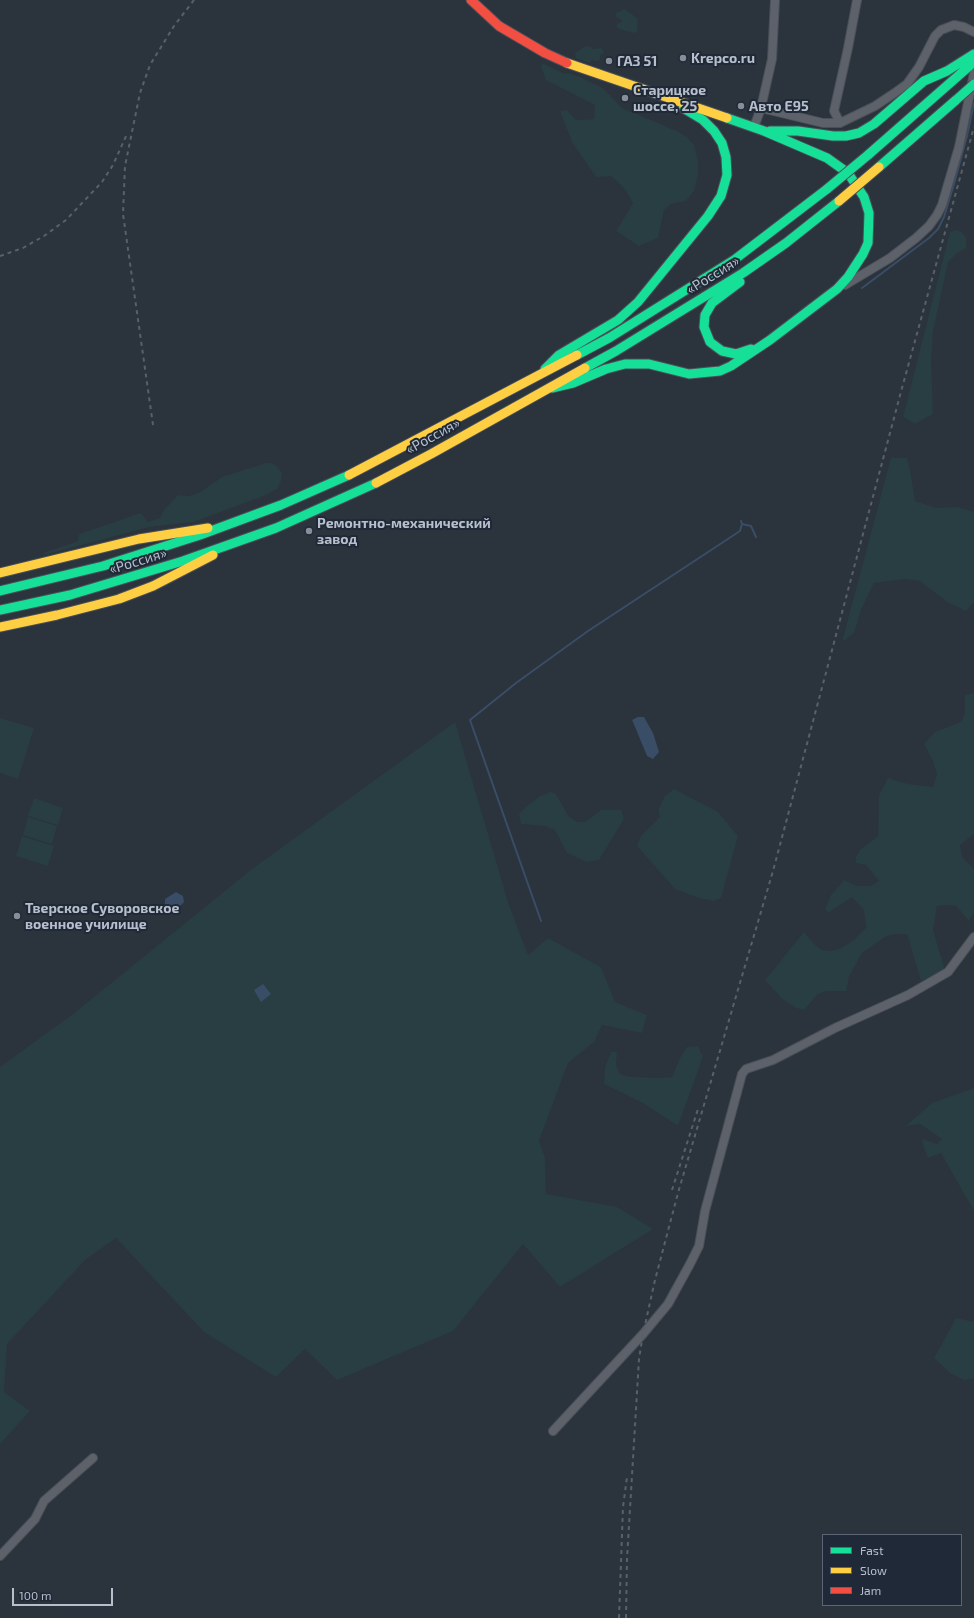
<!DOCTYPE html>
<meta charset="utf-8">
<style>
body{margin:0}
#map{position:relative;width:974px;height:1618px;overflow:hidden;background:#2b333c;font-family:"Exo 2",sans-serif}
canvas{display:block}
.legend{position:absolute;left:822px;top:1534px;width:140px;height:72px;box-sizing:border-box;background:#1f2937;border:1px solid #5c6573;margin:0;padding:5px 7px;list-style:none;font-size:12px;color:#b7bfcc}
.legend li{display:flex;align-items:center;gap:8px;height:20px}
.legend b{width:20px;border:1px solid #5c6573}
.scale{position:absolute;left:12px;top:1588px;width:101px;height:18px;box-sizing:border-box;border:2px solid #b7bfcc;border-top:0;padding-left:5px;font-size:12px;line-height:14px;white-space:nowrap;color:#b7bfcc;-webkit-text-stroke:3px #1f2937;paint-order:stroke}
</style>
<div id="map">
<canvas width="974" height="1618"></canvas>
<ul class="legend">
<li><b style="height:5px;background:#16e098"></b>Fast</li>
<li><b style="height:5px;background:#ffcf43"></b>Slow</li>
<li><b style="height:5px;background:#f24e42"></b>Jam</li>
</ul>
<div class="scale">100 m</div>
</div>
<script>
const c = document.querySelector('canvas').getContext('2d');
c.lineJoin = 'round';
function fill(path, color) { c.fillStyle = color; c.fill(path, 'evenodd'); }
const shape = rows => new Path2D(rows.map(r => 'M' + r).join(''));
function strokePath(path, color, width, dash) { c.strokeStyle = color; c.lineWidth = width; c.lineCap = dash ? 'butt' : 'round'; c.setLineDash(dash || []); c.stroke(path); }
function write(font, color, halo, rows, align = 'center') {
  c.font = font + ' "Exo 2",sans-serif'; c.lineWidth = 4; c.setLineDash([]); c.textBaseline = 'middle'; c.strokeStyle = halo; c.fillStyle = color; for (const [text, x, y, turn = 0] of rows) {
    c.save(); c.translate(x, y); c.rotate((+turn || 0) * Math.PI / 180); c.textAlign = isNaN(turn) ? turn : align; if (halo) c.strokeText(text, 0, 0); c.fillText(text, 0, 0); c.restore();
  }
}
fill(shape([
 [625,9,638,19,637,32,635,33,619,29,616,26,618,23,621,23,622,20,616,17,616,13],
 [586,46,591,47,593,49,601,48,604,51,603,54,600,55,600,60,596,61,592,60,589,63,576,58,575,53],
 [542,63,565,74,568,73,580,77,603,88,622,108,679,132,687,137,694,145,698,161,698,175,694,191,686,201,671,204,664,210,658,238,639,246,616,231,633,203,625,189,611,176,596,177,572,142,560,111,567,110,576,120,594,119,595,105,546,80,541,67],
 [957,230,963,233,966,238,966,248,957,253,948,262,933,332,931,359,933,414,915,424,903,417,950,232],
 [891,458,907,458,910,469,915,501,936,508,958,507,974,512,974,602,966,611,947,602,920,581,905,579,874,583,861,610,854,633,842,642],
 [266,463,272,463,278,467,282,473,281,481,277,489,266,495,193,522,149,527,44,555,43,553,78,541,79,534,141,513,148,522,160,518,164,510,178,495,189,496,199,493,222,477],
 [974,693,974,834,960,845,962,857,974,869,974,912,969,921,956,906,950,905,937,906,933,930,945,970,921,981,907,934,894,934,885,937,862,953,849,977,846,991,825,991,817,995,804,1010,796,1008,781,998,765,980,804,932,813,943,822,950,831,951,841,948,854,940,866,928,864,910,852,897,828,913,825,909,831,895,844,880,856,886,871,886,879,881,866,865,856,863,856,857,860,850,878,836,879,795,888,778,908,784,933,787,937,775,933,761,924,744,935,732,961,722,965,714,965,695],
 [0,718,34,728,18,779,0,773],
 [455,722,508,902,528,955,548,938,601,967,615,1002,647,1015,642,1033,602,1025,594,1042,568,1063,539,1141,545,1158,546,1194,617,1207,653,1229,560,1287,523,1244,453,1331,337,1380,305,1349,276,1377,204,1332,116,1238,85,1260,7,1344,4,1392,30,1411,0,1444,0,1067,73,1014,252,869],
 [674,789,718,812,738,836,721,898,714,901,699,898,675,889,637,846,641,836,660,817,658,810,665,796],
 [551,792,556,794,569,817,578,822,585,822,601,810,621,810,624,819,599,860,587,862,567,853,555,830,545,826,521,824,519,814,527,806,540,796],
 [34,798,63,808,58,825,28,816],
 [28,817,57,826,52,844,23,835],
 [22,836,54,846,48,866,16,856],
 [698,1046,703,1057,678,1126,643,1103,604,1084,605,1067,611,1052,617,1052,616,1065,620,1074,630,1077,661,1078,672,1077,681,1056,687,1047],
 [974,1088,974,1211,941,1153,928,1158,922,1142,923,1139,937,1144,942,1139,920,1124,906,1126,932,1103],
 [956,1318,974,1322,974,1378,964,1380,950,1373,934,1358]
]), '#283e42');
fill(shape([
 [638,717,644,717,653,733,659,752,653,759,647,756,633,722,632,720],
 [176,892,183,896,184,902,178,908,168,907,165,904,165,899],
 [263,984,271,994,261,1002,254,990]
]), '#3a4d67');
strokePath(shape([
 [862,288,929,238,938,229,944,217,954,184,967,136,974,103],
 [742,524,751,526,756,537],
 [541,921,470,720,516,683,588,631,740,531,742,524,741,521]
]), '#3a4d67', 2);
const street = shape([
 [761,108,823,123,840,123,875,106,896,92,907,84,919,67,935,36,941,30,954,25,964,27,974,32],
 [840,123,834,111,848,48,857,0],
 [754,127,761,108,772,59,775,0],
 [845,285,890,258,916,238,929,226,937,215,942,205,959,147,974,73],
 [553,1431,643,1334,668,1304,690,1264,699,1246,705,1211,742,1074,746,1069,773,1060,835,1028,908,995,948,972,974,937],
 [0,1556,35,1519,44,1501,93,1458]
]);
const fast = shape([
 [770,131,798,131,833,136,846,136,859,133,874,124,924,81,947,71,974,54],
 [868,155,974,62],
 [879,167,956,100],
 [740,282,712,303,705,315,704,327,710,342,722,351,736,354,751,349],
 [577,355,609,338,734,260,827,189],
 [585,368,616,351,743,273,786,243,839,201],
 [545,369,559,355,618,320,638,302,708,216,721,196,727,175,726,157,722,143,714,131,703,120,683,108],
 [552,388,573,383,606,369,625,364,649,364,689,374,720,371,731,366,770,340,837,289,848,277,863,254,868,243,869,213,864,197,848,173,827,158,764,131,727,118],
 [0,591,103,566,200,535,281,505,349,475],
 [0,610,70,595,183,561,276,528,376,483]
]);
const slow = shape([
 [567,63,727,118],
 [349,475,577,355],
 [376,483,431,454,585,368],
 [0,573,139,539,208,528],
 [0,627,57,615,119,599,153,586,213,555]
]);
const jam = shape([
 [471,0,499,26,545,53,567,63]
]);
strokePath(street, '#4a4f56', 10);
strokePath(fast, '#4a4f58', 11);
strokePath(slow, '#4a4f58', 11);
strokePath(jam, '#4a4f58', 11);
strokePath(street, '#5d6169', 8);
strokePath(fast, '#16e098', 9);
strokePath(slow, '#ffcf43', 9);
strokePath(jam, '#f24e42', 9);
strokePath(shape([
 [0,256,23,248,44,236,66,220,102,182,113,165,127,134],
 [153,425,123,214,125,166,140,93,150,65,174,26,194,0],
 [672,1190,698,1109],
 [619,1618,623,1507,627,1477],
 [626,1618,627,1559,639,1359,643,1334,655,1280,678,1193,773,871,902,388,974,127]
]), '#5a6068', 2, [4, 4]);
const fastBridge = shape([
 [956,100,974,84],
 [827,189,868,155]
]);
const slowBridge = shape([
 [839,201,879,167]
]);
strokePath(fastBridge, '#494f57', 11, []);
strokePath(slowBridge, '#494f57', 11, []);
strokePath(fastBridge, '#16e098', 9);
strokePath(slowBridge, '#ffcf43', 9);
for (const [x, y, r, color] of [
 [683,58,4,"#868e9a"],
 [609,61,4,"#868e9a"],
 [625,98,4,"#868e9a"],
 [741,106,4,"#868e9a"],
 [309,531,4,"#868e9a"],
 [17,916,4,"#868e9a"]
]) { const dot = new Path2D(); dot.arc(x, y, r, 0, 2 * Math.PI); c.fillStyle = color; c.fill(dot); strokePath(dot, '#1f2937', 1.5); }
write('bold 14px', '#b7bfcc', '#1f2937', [
 ["Krepco.ru",691,58],
 ["ГАЗ 51",617,61],
 ["Старицкое",633,90],
 ["шоссе, 25",633,106],
 ["Авто E95",749,106],
 ["Ремонтно-механический",317,523],
 ["завод",317,539],
 ["Тверское Суворовское",25,908],
 ["военное училище",25,924]
], 'left');
write('14px', '#b7bfcc', '#1f2937', [
 ["«Россия»",713,275,-32],
 ["«Россия»",433,436,-29],
 ["«Россия»",138,561,-17]
]);
</script>
